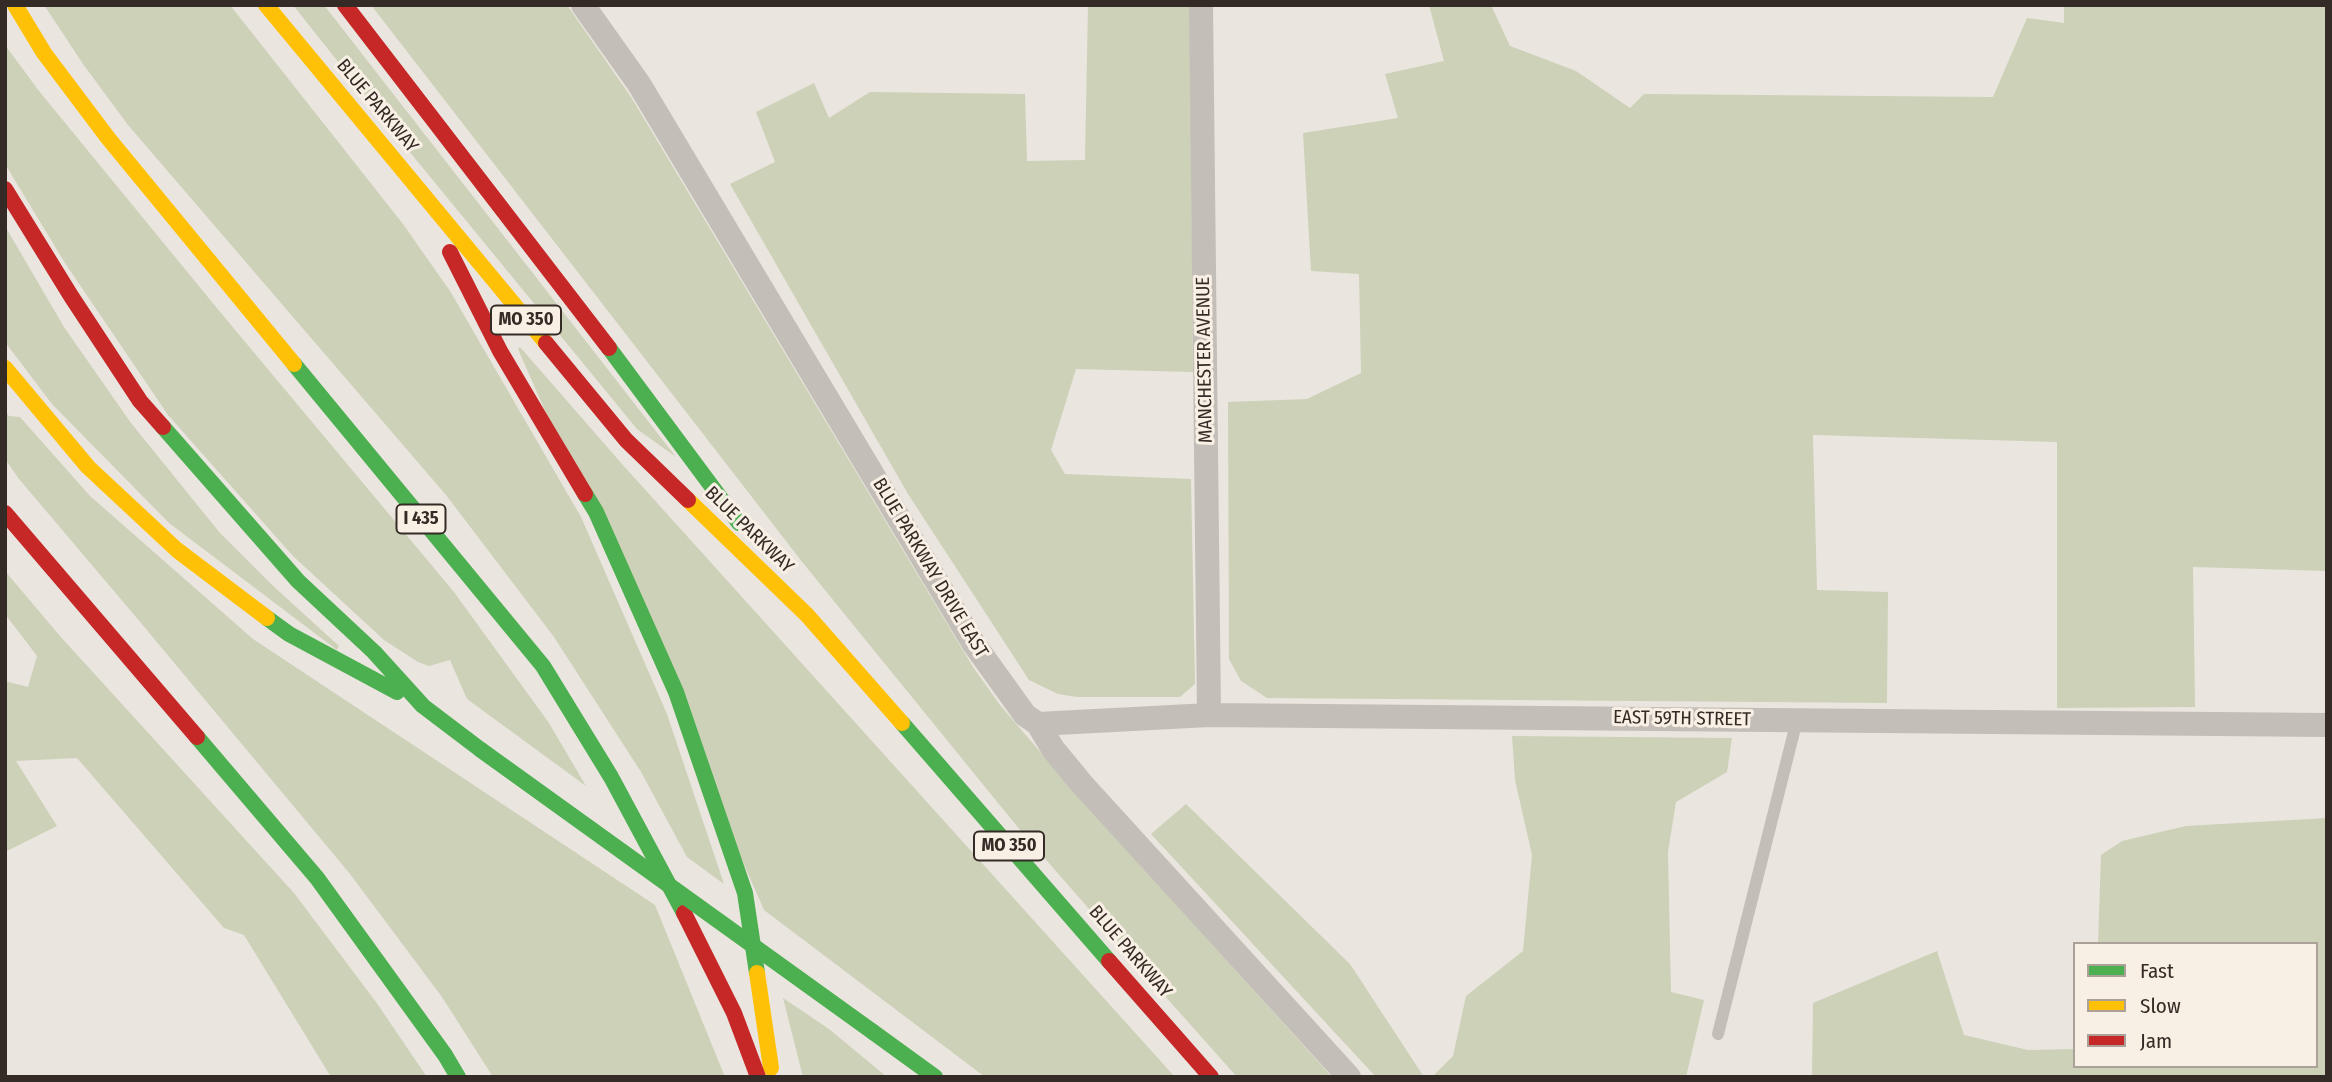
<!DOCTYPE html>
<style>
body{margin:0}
#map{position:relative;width:2332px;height:1082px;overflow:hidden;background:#ebe5df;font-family:"Fira Sans Condensed",sans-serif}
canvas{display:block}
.frame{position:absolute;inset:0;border:7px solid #352b26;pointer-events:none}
.legend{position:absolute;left:2073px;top:942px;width:245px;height:126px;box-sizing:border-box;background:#f9f0e5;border:2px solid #aba199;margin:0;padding:9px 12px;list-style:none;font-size:21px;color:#352b26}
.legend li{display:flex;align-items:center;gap:14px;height:35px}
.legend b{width:35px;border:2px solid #aba199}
</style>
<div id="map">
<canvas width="2332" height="1082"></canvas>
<div class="frame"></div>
<ul class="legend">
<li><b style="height:9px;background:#4caf50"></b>Fast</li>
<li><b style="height:9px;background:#ffc107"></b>Slow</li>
<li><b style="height:9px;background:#c62828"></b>Jam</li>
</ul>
</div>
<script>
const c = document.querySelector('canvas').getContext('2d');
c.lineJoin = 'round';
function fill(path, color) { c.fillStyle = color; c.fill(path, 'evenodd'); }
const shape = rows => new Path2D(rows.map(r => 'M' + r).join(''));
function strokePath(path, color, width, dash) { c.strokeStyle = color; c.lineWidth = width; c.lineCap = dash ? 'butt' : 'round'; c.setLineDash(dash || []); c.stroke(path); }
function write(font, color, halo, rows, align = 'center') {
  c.font = font + ' "Fira Sans Condensed",sans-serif'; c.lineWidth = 6; c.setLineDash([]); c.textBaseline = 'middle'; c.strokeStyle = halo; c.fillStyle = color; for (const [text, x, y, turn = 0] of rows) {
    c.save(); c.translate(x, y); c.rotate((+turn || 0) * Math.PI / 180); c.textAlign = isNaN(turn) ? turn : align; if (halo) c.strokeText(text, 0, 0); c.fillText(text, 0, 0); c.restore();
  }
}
fill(shape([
 [44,5,230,5,403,224,450,291,581,517,667,714,724,884,687,857,641,772,554,637,446,495,128,125,83,64],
 [293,5,324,5,676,457,637,429,404,145],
 [371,5,567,5,631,97,973,667,1000,705,1079,797,1332,1077,1237,1077,1172,1004,1020,830,803,563],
 [1088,5,1190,5,1193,372,1076,369,1051,450,1065,474,1191,479,1195,684,1180,697,1077,697,1058,694,1029,680,908,494,730,184,775,162,756,112,814,83,829,118,870,92,1025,94,1027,161,1085,160],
 [1429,5,1491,5,1510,46,1576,71,1630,108,1644,94,1993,97,2027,18,2064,23,2064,5,2327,5,2327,571,2193,567,2195,707,2057,708,2057,442,1813,435,1817,590,1888,592,1887,703,1267,698,1241,681,1229,659,1228,402,1307,399,1361,373,1359,274,1311,271,1303,133,1398,118,1385,74,1444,61],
 [5,45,39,91,216,307,454,592,549,723,586,786,467,699,450,660,429,666,418,662,384,640,293,556,168,415,65,263,5,164],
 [5,226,64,327,131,423,220,533,271,584,339,646,337,650,169,523,52,404,5,342],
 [520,347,622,464,1175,1077,985,1077,764,910,518,349],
 [5,411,9,416,20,417,90,496,253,639,655,905,725,1077,493,1077,442,997,350,874,141,623,19,479,5,459],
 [5,571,60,636,294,893,376,1002,427,1077,331,1077,244,935,224,928,77,758,16,761,57,826,5,852,5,681,28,687,37,656,5,614],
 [1512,736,1732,738,1727,772,1676,802,1668,852,1671,992,1704,1000,1686,1077,1432,1077,1453,1056,1466,996,1523,951,1532,855,1515,780],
 [1186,804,1350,964,1424,1077,1376,1077,1151,834],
 [2327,818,2327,1077,1812,1077,1813,1003,1937,951,1964,1035,2028,1050,2075,1049,2075,1066,2316,1066,2316,944,2098,944,2101,855,2122,841,2186,826],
 [783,998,829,1029,887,1077,803,1077]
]), '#ccd1b8');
strokePath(shape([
 [1718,1034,1797,720]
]), '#c4beb8', 12);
strokePath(shape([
 [583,5,639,84,974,644,1025,715,1038,724,1053,749,1081,783,1349,1077],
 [1201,5,1209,715],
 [1038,724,1209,715,2327,725]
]), '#c4beb8', 24);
strokePath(shape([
 [609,348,739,523],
 [294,364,543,666,611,777,684,913],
 [163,427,298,581,374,652,423,706,481,750],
 [585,494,596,512,676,692,745,893,757,973],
 [267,618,289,634,397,692],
 [902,723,1109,961],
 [197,737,317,878,445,1055,458,1077],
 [873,1032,935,1077]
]), '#4caf50', 16);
strokePath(shape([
 [15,5,44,53,108,138,294,364],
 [266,5,546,343],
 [5,368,88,467,177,550,267,618],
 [688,500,807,615,902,723],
 [757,973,771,1068]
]), '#ffc107', 16);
strokePath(shape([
 [345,5,609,348],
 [5,189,71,296,140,401,163,427],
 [450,252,500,351,585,494],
 [546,343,626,440,688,500],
 [5,513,197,737],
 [684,913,734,1013,758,1077],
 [1109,961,1211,1077]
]), '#c62828', 16);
strokePath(shape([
 [481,750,873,1032]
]), '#4caf50', 16);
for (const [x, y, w] of [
 [526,320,70],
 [421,519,49],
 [1009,846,70]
]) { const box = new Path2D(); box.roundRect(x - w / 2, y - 14.5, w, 29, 5); c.fillStyle = '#f9f0e5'; c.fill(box); strokePath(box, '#352b26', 2); }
write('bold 18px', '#352b26', null, [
 ["MO 350",526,320],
 ["I 435",421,519],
 ["MO 350",1009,846]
]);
write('19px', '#352b26', '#f9f0e5', [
 ["BLUE PARKWAY",377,106,50],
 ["MANCHESTER AVENUE",1205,360,-91],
 ["BLUE PARKWAY",749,530,44],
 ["BLUE PARKWAY DRIVE EAST",930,568,59],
 ["EAST 59TH STREET",1682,719,1],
 ["BLUE PARKWAY",1130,952,49]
]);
</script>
